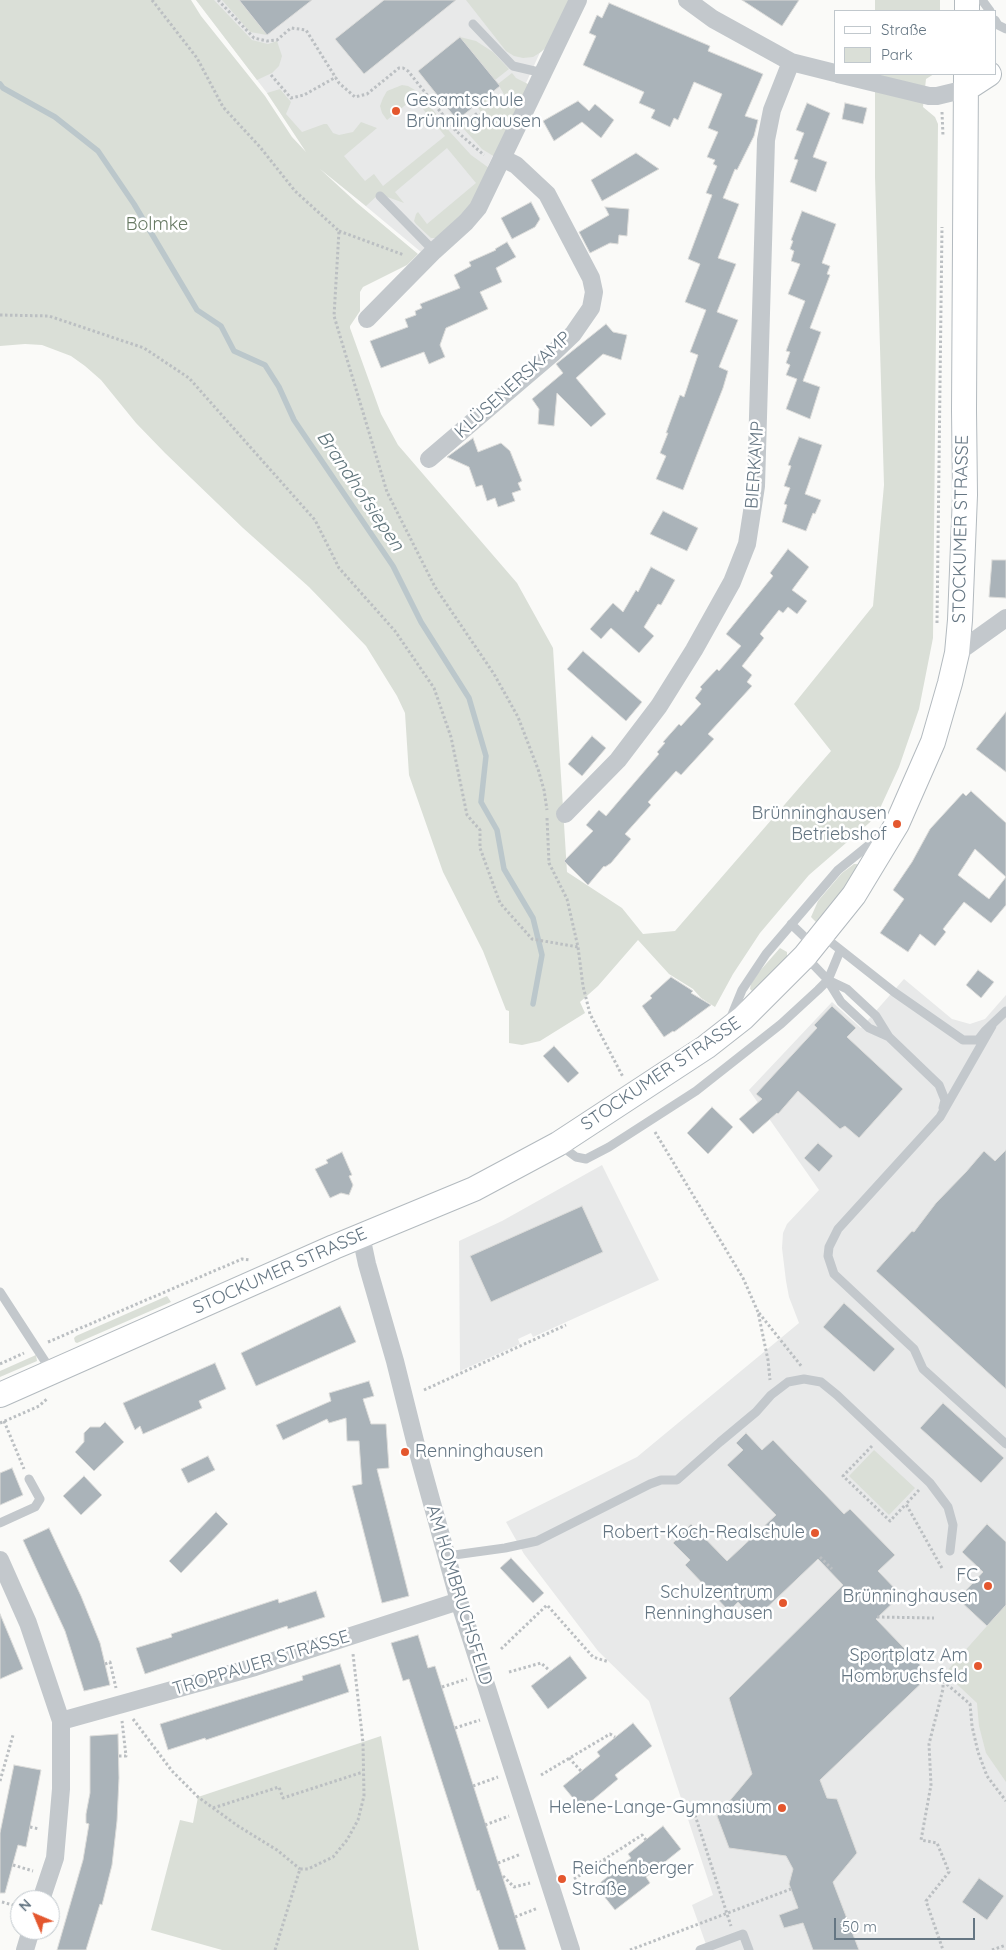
<!DOCTYPE html>
<meta charset="utf-8">
<style>
body{margin:0}
#map{position:relative;width:1006px;height:1950px;overflow:hidden;background:#fafaf8;font-family:Quicksand,sans-serif}
canvas{display:block}
.legend{position:absolute;left:834px;top:10px;width:162px;height:65px;box-sizing:border-box;background:#fff;border:1px solid #c1c8cd;margin:0;padding:6px 9px;list-style:none;font-size:15px;color:#657683}
.legend li{display:flex;align-items:center;gap:10px;height:25px}
.legend b{width:25px;border:1px solid #c1c8cd}
.north{position:absolute;left:10px;top:1890px;width:50px;height:50px;box-sizing:border-box;background:#fff;border:1px solid #c1c8cd;border-radius:50%;rotate:315deg;font-size:14px;font-weight:700;line-height:20px;text-align:center;color:#657683}
.north::after{content:'';display:block;margin:auto;width:18px;height:22px;background:#e4572e;clip-path:polygon(50% 0,100% 100%,50% 72%,0 100%)}
.scale{position:absolute;left:834px;top:1918px;width:141px;height:22px;box-sizing:border-box;border:2px solid #657683;border-top:0;padding-left:6px;font-size:15px;line-height:18px;white-space:nowrap;color:#657683;-webkit-text-stroke:4px #fff;paint-order:stroke}
</style>
<div id="map">
<canvas width="1006" height="1950"></canvas>
<ul class="legend">
<li><b style="height:6px;background:#fff"></b>Straße</li>
<li><b style="height:14px;background:#dadfd7"></b>Park</li>
</ul>
<div class="north">N</div>
<div class="scale">50 m</div>
</div>
<script>
const c = document.querySelector('canvas').getContext('2d');
c.lineJoin = 'round';
function fill(path, color) { c.fillStyle = color; c.fill(path, 'evenodd'); }
const shape = rows => new Path2D(rows.map(r => 'M' + r).join(''));
function strokePath(path, color, width, dash) { c.strokeStyle = color; c.lineWidth = width; c.lineCap = dash ? 'butt' : 'round'; c.setLineDash(dash || []); c.stroke(path); }
function write(font, color, halo, rows, align = 'center') {
  c.font = font + ' Quicksand,sans-serif'; c.lineWidth = 5; c.setLineDash([]); c.textBaseline = 'middle'; c.strokeStyle = halo; c.fillStyle = color; for (const [text, x, y, turn = 0] of rows) {
    c.save(); c.translate(x, y); c.rotate((+turn || 0) * Math.PI / 180); c.textAlign = isNaN(turn) ? turn : align; if (halo) c.strokeText(text, 0, 0); c.fillText(text, 0, 0); c.restore();
  }
}
fill(shape([
 [196,0,564,0,472,201,421,252,315,164,267,93],
 [904,979,952,1019,970,1024,985,1019,1006,995,1006,1950,708,1950,692,1905,713,1895,649,1701,598,1651,524,1554,506,1522,637,1457,799,1323,789,1297,786,1281,782,1248,783,1233,787,1224,819,1190,749,1090,832,1002,861,1028],
 [602,1165,659,1280,533,1337,531,1333,518,1339,520,1344,460,1371,459,1241,502,1221]
]), '#e8e9e9');
fill(shape([
 [0,0,191,0,201,16,265,96,292,137,306,152,267,93,280,89,291,102,286,114,302,132,324,124,327,124,333,133,339,135,353,132,361,122,377,128,344,156,365,181,374,174,383,186,445,136,414,98,387,120,382,113,380,106,383,98,387,91,402,85,408,86,420,93,450,132,471,155,489,168,470,206,437,238,431,238,416,224,414,221,416,214,418,212,427,224,476,183,447,148,395,192,404,203,379,194,366,206,320,169,357,203,418,254,407,265,363,287,360,292,360,311,350,326,350,328,381,414,398,445,517,583,553,648,567,872,622,908,643,934,675,931,831,751,794,704,873,606,884,485,875,177,875,74,934,74,926,79,923,107,935,117,938,124,933,638,919,709,899,767,876,817,809,875,760,933,733,974,715,1007,701,998,693,989,669,974,638,940,598,986,580,1002,585,1013,540,1041,522,1045,509,1043,509,1011,506,1010,483,951,443,872,409,775,405,713,397,696,366,646,309,587,243,528,165,453,136,423,101,380,85,366,71,356,42,345,25,344,0,346],
 [196,0,214,0,252,40,268,44,277,41,282,56,279,66,272,73,257,80],
 [222,0,239,0,267,35,250,32],
 [466,0,570,0,549,45,541,52,533,57,523,58,514,56,506,51],
 [875,0,940,0,940,11,875,11],
 [460,37,476,41,493,52,509,69,495,80],
 [512,73,516,78,530,85,495,157,482,149,462,127,481,112,476,105,488,96,494,104,505,96,498,84],
 [854,864,857,864,859,867,858,872,817,923,811,917,818,901,842,873],
 [780,948,787,952,787,958,752,991,750,989,751,984,758,973],
 [167,1296,171,1302,77,1343,75,1342,74,1338,76,1336],
 [36,1355,37,1361,0,1377,0,1371],
 [874,1450,915,1488,889,1515,849,1476],
 [1006,1547,1006,1782,986,1753,979,1726,977,1703,945,1673,987,1626,958,1599],
 [381,1736,419,1950,222,1950,151,1930,180,1820,193,1823,198,1797]
]), '#dadfd7');
strokePath(shape([
 [0,84,3,88,55,117,98,151,134,204,197,310,221,326,234,351,265,365,279,387,294,420,393,566,421,622,469,698,486,756,481,802,497,830,504,869,533,918,542,955,533,1004]
]), '#bbc7cb', 5.5);
const building = shape([
 [239,0,312,0,267,35,239,0],
 [384,0,456,0,364,74,335,39,384,0],
 [742,0,799,0,782,26,742,0],
 [609,3,710,46,708,51,763,74,745,116,758,120,754,136,737,170,735,169,723,198,739,204,718,258,736,264,717,312,738,320,719,367,728,371,723,388,683,490,656,479,666,456,660,453,668,433,666,433,680,395,684,397,698,355,690,352,706,310,685,302,700,264,688,259,712,195,706,193,717,166,713,164,715,160,707,157,718,132,708,128,722,94,694,82,678,120,674,118,670,127,651,118,655,110,639,103,644,92,583,65,596,36,589,33,597,15,602,18,609,3],
 [460,37,500,86,457,120,418,71,460,37],
 [578,101,589,111,595,104,614,120,601,138,582,122,554,141,543,121,578,101],
 [807,103,830,113,813,157,827,162,816,192,790,182,798,160,794,159,804,133,796,130,807,103],
 [845,103,867,108,863,124,842,119,845,103],
 [636,153,659,169,602,201,591,180,636,153],
 [531,202,540,219,535,227,512,239,501,218,531,202],
 [605,207,629,209,627,236,619,235,618,244,610,243,590,253,579,232,609,215,605,207],
 [802,211,836,224,822,263,830,266,827,274,830,275,810,328,821,332,803,381,820,387,810,419,786,409,797,379,786,375,790,365,786,363,790,352,786,351,805,301,788,294,800,264,791,261,794,251,790,249,793,241,791,240,802,211],
 [507,242,516,257,496,268,502,282,480,292,488,309,446,328,440,345,445,357,429,364,424,352,381,368,370,341,408,327,405,319,416,315,415,311,422,308,420,304,460,288,454,275,471,266,469,262,496,250,495,249,507,242],
 [606,324,613,332,627,335,621,360,603,354,576,378,606,414,591,427,557,393,554,426,538,424,539,409,532,399,563,373,556,364,606,324],
 [799,437,822,445,805,494,821,500,815,514,813,513,806,531,782,522,787,505,784,504,790,488,784,486,791,466,788,465,799,437],
 [473,438,478,452,501,443,510,451,522,481,518,483,521,490,512,493,515,501,498,507,495,498,487,501,482,485,476,487,469,467,447,457,473,438],
 [663,511,698,528,687,551,650,534,663,511],
 [788,549,809,567,792,590,807,601,797,614,788,607,783,613,779,610,760,634,764,638,742,666,752,675,747,682,752,686,708,734,714,739,681,775,676,771,648,802,651,805,625,834,631,839,611,863,605,867,604,866,588,885,564,861,593,831,586,825,599,810,606,816,659,754,657,752,665,743,663,742,679,724,681,726,701,704,695,698,702,689,700,687,717,669,719,671,741,646,726,634,773,576,770,573,788,549],
 [992,560,1006,560,1006,598,989,597,992,560],
 [651,567,675,580,661,605,658,604,644,627,654,636,639,653,611,628,601,639,590,629,613,603,623,612,636,590,638,592,651,567],
 [583,651,642,702,626,721,567,669,583,651],
 [1006,712,1006,772,976,749,1006,712],
 [592,736,606,748,582,776,568,764,592,736],
 [971,791,1006,823,1006,877,975,849,958,875,989,899,1006,877,1006,905,991,923,964,902,943,929,946,932,935,946,920,934,908,952,880,933,904,899,893,890,912,862,930,829,963,793,966,796,971,791],
 [978,970,994,982,981,998,966,985,978,970],
 [671,977,693,991,691,993,711,1005,674,1032,673,1031,664,1037,642,1006,652,998,650,996,671,977],
 [832,1006,856,1028,847,1037,903,1089,859,1138,845,1126,840,1129,798,1091,778,1114,777,1113,753,1134,739,1119,762,1099,756,1094,817,1028,814,1025,832,1006],
 [554,1046,579,1073,568,1083,543,1056,554,1046],
 [712,1107,733,1127,708,1154,687,1133,712,1107],
 [818,1143,833,1156,819,1172,804,1158,818,1143],
 [1006,1150,1006,1389,876,1271,912,1231,914,1232,936,1203,966,1172,984,1151,995,1161,1006,1150],
 [342,1152,352,1175,349,1176,353,1185,349,1195,341,1193,330,1198,315,1169,328,1163,326,1160,342,1152],
 [582,1206,603,1252,491,1302,470,1256,582,1206],
 [844,1303,895,1349,874,1372,823,1327,844,1303],
 [340,1306,356,1342,256,1386,241,1353,340,1306],
 [215,1363,226,1389,199,1401,202,1408,143,1434,140,1426,135,1430,123,1403,215,1363],
 [369,1381,374,1396,363,1399,371,1424,386,1424,389,1468,377,1469,409,1596,382,1603,352,1486,362,1484,359,1441,347,1441,346,1418,329,1423,327,1419,283,1440,276,1425,331,1401,329,1393,369,1381],
 [943,1403,1004,1458,981,1483,920,1428,943,1403],
 [105,1422,124,1442,94,1471,75,1452,84,1442,84,1433,90,1427,100,1427,105,1422],
 [746,1433,762,1450,773,1440,844,1514,850,1509,895,1555,878,1571,901,1595,876,1619,930,1675,820,1780,827,1798,837,1799,857,1853,833,1882,859,1950,813,1950,803,1923,784,1928,779,1915,798,1908,789,1884,793,1869,786,1856,729,1848,717,1816,752,1774,729,1698,843,1585,818,1559,755,1619,738,1602,729,1611,685,1565,690,1560,673,1543,691,1524,727,1561,776,1515,727,1465,743,1450,736,1443,746,1433],
 [208,1456,215,1470,188,1483,181,1469,208,1456],
 [12,1468,23,1495,0,1505,0,1473,12,1468],
 [84,1476,102,1495,81,1515,63,1496,84,1476],
 [216,1512,228,1524,181,1573,169,1561,216,1512],
 [987,1524,1006,1542,1006,1605,987,1626,958,1599,983,1572,962,1552,987,1524],
 [49,1528,81,1596,100,1643,110,1685,84,1691,65,1631,23,1540,49,1528],
 [511,1558,544,1593,533,1603,500,1568,511,1558],
 [316,1591,325,1617,288,1629,287,1626,145,1674,136,1648,172,1637,171,1634,278,1599,279,1603,316,1591],
 [0,1614,23,1669,0,1679,0,1614],
 [418,1635,428,1668,435,1666,526,1950,499,1950,479,1890,477,1891,409,1679,403,1681,391,1643,418,1635],
 [570,1656,587,1678,548,1709,531,1686,570,1656],
 [340,1664,349,1692,206,1740,205,1738,168,1750,160,1724,303,1680,302,1676,340,1664],
 [633,1723,652,1746,615,1775,618,1779,582,1809,563,1786,600,1756,597,1752,633,1723],
 [118,1734,119,1778,117,1821,112,1865,102,1905,100,1904,86,1950,57,1950,83,1860,89,1824,86,1823,86,1814,90,1793,90,1736,118,1734],
 [14,1765,41,1770,26,1847,18,1845,5,1893,0,1893,0,1833,14,1765],
 [663,1826,681,1849,646,1877,650,1883,615,1910,596,1886,631,1858,628,1854,663,1826],
 [979,1878,1004,1896,987,1920,962,1902,979,1878]
]);
fill(building, '#aab3b9');
strokePath(building, '#dcdcda', 1);
const secondary = shape([
 [967,0,967,11],
 [966,89,989,74],
 [0,1395,334,1247,474,1189,558,1144,706,1047,743,1018,805,956,854,895,897,824,933,742,950,683,957,653,960,620,965,495,964,410,966,74]
]);
strokePath(secondary, '#b3babf', 26);
strokePath(shape([
 [152,0,197,58,223,107,260,147,295,191,339,231,334,316,387,492,435,587,494,674,518,717,538,769,544,790,547,810],
 [218,0,254,38,267,41,277,40,291,28,306,30,339,83,355,97,367,94,399,68,403,68,408,71,455,130,484,155],
 [271,75,291,98,304,95,336,77],
 [942,112,943,136],
 [455,130,479,112],
 [339,231,404,255],
 [0,315,49,316,144,348,189,378,315,520,339,568,395,631,434,688,451,737,467,815,480,830,480,848,500,903,532,939,578,947],
 [937,623,942,227],
 [547,818,549,863,567,899,578,947,583,986,590,1014,623,1077],
 [655,1132,743,1278,758,1312,768,1360,770,1380],
 [759,1313,802,1367],
 [48,1342,242,1259,250,1260],
 [0,1364,24,1353],
 [424,1390,566,1325],
 [4,1421,24,1469],
 [0,1423,39,1406,48,1398],
 [872,1446,843,1476,890,1521,906,1504],
 [919,1490,906,1504,943,1570],
 [820,1557,832,1569],
 [877,1617,934,1618],
 [501,1649,547,1605,593,1657,609,1662],
 [105,1664,110,1662,116,1688],
 [509,1672,541,1663,550,1671],
 [943,1675,943,1689,929,1744,931,1785,921,1840,937,1843,949,1872,926,1901,943,1950],
 [943,1681,970,1704,972,1726,978,1752,987,1776,1006,1801],
 [442,1687,467,1679],
 [133,1719,172,1771,198,1797,238,1826,277,1850,300,1869],
 [455,1728,480,1720],
 [119,1756,126,1756,122,1721],
 [569,1758,581,1771],
 [541,1775,610,1734,615,1737],
 [0,1781,13,1735],
 [473,1786,498,1777],
 [213,1808,279,1787,283,1798,363,1772],
 [695,1815,731,1926],
 [485,1825,509,1816],
 [30,1827,39,1829],
 [604,1860,613,1872],
 [498,1863,521,1854],
 [13,1865,33,1871],
 [503,1876,514,1887,530,1883],
 [574,1879,642,1835,646,1840],
 [2,1902,20,1907],
 [515,1917,538,1908],
 [275,1950,300,1869,308,1869,333,1857,347,1840,358,1820,364,1796,363,1743,353,1654],
 [630,1950,791,1889],
 [992,1950,1006,1945]
]), '#bbbfc2', 3, [2.5, 2.5]);
strokePath(shape([
 [982,0,990,11],
 [995,20,998,25,1006,29],
 [473,24,513,66,543,73],
 [380,196,434,251],
 [791,924,812,944],
 [823,936,894,992,963,1040,978,1040,985,1031,1006,1011],
 [805,956,828,980,847,989,876,1016,889,1037,939,1085,945,1100,943,1108],
 [828,981,841,1002,869,1028,889,1037],
 [729,1022,742,990,766,954,838,870,880,836],
 [992,1026,940,1117,838,1229,829,1247,828,1256,834,1274,914,1349,923,1369,1006,1444],
 [560,1145,576,1157,586,1159,609,1147,696,1091,781,1024,818,990,828,980,840,951],
 [0,1292,52,1372],
 [0,1523,35,1507,40,1499,29,1479],
 [447,1556,505,1548,537,1541,650,1484,661,1480,677,1480,720,1442,756,1412,771,1395,788,1382,804,1379,821,1382,837,1395,930,1483,948,1507,953,1525,950,1551],
 [700,1950,743,1934,749,1950]
]), '#c3c8cc', 9);
strokePath(shape([
 [687,0,713,19,791,62,835,73],
 [838,74,929,96,937,96,966,89],
 [367,319,434,251,466,222,478,208,578,0],
 [429,459,552,354,573,334,591,308,594,292,591,278,547,194,516,165,502,158],
 [957,653,1006,618],
 [565,814,618,760,659,706,694,650,732,582,747,544,756,486,766,140,772,110,791,62],
 [361,1236,367,1264,395,1361,417,1449,459,1601,571,1950],
 [0,1560,28,1623,61,1721,61,1789,55,1858,41,1900],
 [61,1721,255,1667,459,1601],
 [25,1950,31,1930]
]), '#c3c8cc', 18);
strokePath(secondary, '#fff', 24);
for (const [x, y, r, color] of [
 [396,111,5,"#e4572e"],
 [897,824,5,"#e4572e"],
 [405,1452,5,"#e4572e"],
 [815,1533,5,"#e4572e"],
 [988,1586,5,"#e4572e"],
 [783,1603,5,"#e4572e"],
 [978,1666,5,"#e4572e"],
 [782,1808,5,"#e4572e"],
 [562,1879,5,"#e4572e"]
]) { const dot = new Path2D(); dot.arc(x, y, r, 0, 2 * Math.PI); c.fillStyle = color; c.fill(dot); strokePath(dot, '#fff', 2); }
write('18px', '#657683', '#fff', [
 ["Gesamtschule",406,101,"left"],
 ["Brünninghausen",406,122,"left"],
 ["Brünninghausen",887,814],
 ["Betriebshof",887,835],
 ["Renninghausen",415,1452,"left"],
 ["Robert-Koch-Realschule",805,1533],
 ["FC",978,1576],
 ["Brünninghausen",978,1597],
 ["Schulzentrum",773,1593],
 ["Renninghausen",773,1614],
 ["Sportplatz Am",968,1656],
 ["Hombruchsfeld",968,1677],
 ["Helene-Lange-Gymnasium",772,1808],
 ["Reichenberger",572,1869,"left"],
 ["Straße",572,1890,"left"]
], 'right');
write('18px', '#687a64', '#fff', [
 ["Bolmke",157,225]
]);
write('18px', '#657683', '#fff', [
 ["KLÜSENERSKAMP",513,385,-42],
 ["BIERKAMP",755,465,-86],
 ["STOCKUMER STRASSE",961,529,-89],
 ["STOCKUMER STRASSE",661,1074,-34],
 ["STOCKUMER STRASSE",280,1271,-24],
 ["AM HOMBRUCHSFELD",459,1595,73],
 ["TROPPAUER STRASSE",261,1663,-17]
]);
write('italic 19px', '#60757c', '#fff', [
 ["Brandhofsiepen",360,491,56]
]);
</script>
